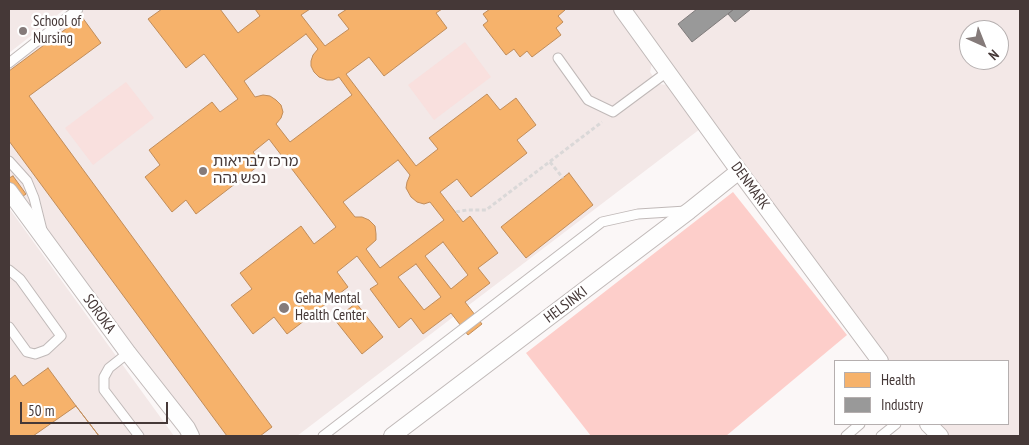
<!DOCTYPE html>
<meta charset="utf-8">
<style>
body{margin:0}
#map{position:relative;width:1029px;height:445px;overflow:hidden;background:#fbf7f7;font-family:"PT Sans Narrow",sans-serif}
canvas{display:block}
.frame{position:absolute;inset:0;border:10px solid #453837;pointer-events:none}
.legend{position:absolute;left:834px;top:360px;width:175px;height:65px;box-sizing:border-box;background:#fff;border:1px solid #b5afaf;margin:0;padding:6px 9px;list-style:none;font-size:15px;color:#453837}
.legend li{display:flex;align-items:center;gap:10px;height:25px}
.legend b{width:25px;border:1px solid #b5afaf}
.north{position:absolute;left:959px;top:20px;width:50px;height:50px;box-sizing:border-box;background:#fff;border:1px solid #b5afaf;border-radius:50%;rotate:136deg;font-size:14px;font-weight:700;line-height:20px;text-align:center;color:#453837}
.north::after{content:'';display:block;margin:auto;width:18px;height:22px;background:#857b7a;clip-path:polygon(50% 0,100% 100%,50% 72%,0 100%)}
.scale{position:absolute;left:20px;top:402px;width:148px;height:22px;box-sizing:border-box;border:2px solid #453837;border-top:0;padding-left:6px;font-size:15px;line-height:18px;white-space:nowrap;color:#453837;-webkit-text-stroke:4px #fff;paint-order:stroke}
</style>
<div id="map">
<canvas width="1029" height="445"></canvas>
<div class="frame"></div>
<ul class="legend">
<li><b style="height:14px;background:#f6b26b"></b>Health</li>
<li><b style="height:14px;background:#999"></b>Industry</li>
</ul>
<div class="north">N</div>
<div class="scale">50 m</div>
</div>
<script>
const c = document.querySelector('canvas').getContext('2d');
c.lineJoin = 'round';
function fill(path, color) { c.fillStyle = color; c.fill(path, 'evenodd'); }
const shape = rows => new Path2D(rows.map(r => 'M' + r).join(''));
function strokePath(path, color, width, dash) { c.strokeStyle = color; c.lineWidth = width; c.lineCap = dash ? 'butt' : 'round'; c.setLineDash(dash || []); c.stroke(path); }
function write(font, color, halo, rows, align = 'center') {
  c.font = font + ' "PT Sans Narrow","Noto Sans Hebrew",sans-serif'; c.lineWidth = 5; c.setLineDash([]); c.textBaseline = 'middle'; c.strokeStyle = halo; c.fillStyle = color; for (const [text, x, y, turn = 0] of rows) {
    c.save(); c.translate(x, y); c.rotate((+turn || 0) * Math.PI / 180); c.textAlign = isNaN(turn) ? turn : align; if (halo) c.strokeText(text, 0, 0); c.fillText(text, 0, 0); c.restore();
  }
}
fill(shape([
 [9,9,65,9,9,53],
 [86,9,613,9,652,63,650,72,658,84,668,85,700,129,297,436,198,436,9,179,9,69],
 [622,9,1020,9,1020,436,937,436,927,424,1008,424,1008,361,880,361],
 [969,30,999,30,999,60,969,60],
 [9,208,174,436,9,436]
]), '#f3e8e7');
fill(shape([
 [465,42,491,77,434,120,408,85],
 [126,82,154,118,93,165,65,128]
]), '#f9e0de');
fill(shape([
 [733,192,847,335,726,436,591,436,526,353]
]), '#fdceca');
const health = shape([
 [162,9,220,9,238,33,260,16,255,9,310,9,301,15,325,46,349,29,338,15,347,9,442,9,436,13,447,28,384,76,369,57,346,74,416,166,438,149,429,138,487,94,500,110,516,98,536,125,517,140,527,153,471,197,457,179,440,192,463,222,470,216,498,253,478,268,490,283,465,302,482,324,468,335,451,313,423,334,411,318,399,328,370,289,378,284,357,256,337,272,348,287,287,334,274,317,253,334,231,305,252,289,240,273,301,226,314,244,336,227,269,139,253,152,262,163,196,214,186,200,172,212,145,177,160,165,149,150,212,102,220,112,238,99,204,54,186,68,148,19,162,9],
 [306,34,318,49,313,55,311,61,311,66,314,72,319,77,327,80,333,80,339,77,352,95,290,142,276,124,281,118,283,112,281,105,276,100,270,96,263,95,255,97,244,81,306,34],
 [398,160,410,175,407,182,406,188,411,197,417,202,424,204,430,202,444,220,380,268,366,249,376,240,376,234,375,226,369,220,362,217,355,217,343,202,398,160],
 [443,242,468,275,451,289,425,256,443,242],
 [416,264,441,297,424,310,398,277,416,264],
 [489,9,564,9,565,10,558,16,563,22,556,28,561,35,532,57,527,51,520,57,514,49,506,55,483,25,488,21,483,14,490,9,489,9],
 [82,17,101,43,29,96,272,427,260,436,227,436,9,141,9,71,82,17],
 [569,173,593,205,526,258,501,227,569,173],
 [13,176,26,194,9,206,9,178,13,176],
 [356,303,383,337,362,354,335,320,356,303],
 [48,368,76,406,99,436,9,436,9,380,15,375,23,386,48,368],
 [76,406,99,436,33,436,76,406]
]);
fill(health, '#f6b26b');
strokePath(health, '#c18d5b', 1);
const industry = shape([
 [697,9,734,9,692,42,678,24,697,9],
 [734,9,751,9,735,22,728,14,734,9]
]);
fill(industry, '#999');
strokePath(industry, '#807c7c', 1);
const lane = shape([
 [558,58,588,100,613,112,667,72],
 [9,63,78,9],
 [9,161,27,181,34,198,42,230],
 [9,270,20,279,61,336,46,350,35,354,27,352,9,327],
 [128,353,109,368,104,377,104,390,139,436],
 [323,436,602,222,638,214,686,211],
 [846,436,860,424],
 [881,436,896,424]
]);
const street = shape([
 [622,9,739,171,880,361],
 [9,191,128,353,187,428,191,436],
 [928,424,940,436],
 [392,436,689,211,739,171]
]);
strokePath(lane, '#c0b9b8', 11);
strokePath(street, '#c0b9b8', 18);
strokePath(shape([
 [550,162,563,178],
 [456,212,467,210,486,210,602,122]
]), '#dad8d8', 3, [4, 2.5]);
strokePath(lane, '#fefefe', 9);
strokePath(street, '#fefefe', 16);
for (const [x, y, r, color] of [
 [23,31,5,"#857b7a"],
 [203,171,5,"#857b7a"],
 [284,308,6,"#857b7a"]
]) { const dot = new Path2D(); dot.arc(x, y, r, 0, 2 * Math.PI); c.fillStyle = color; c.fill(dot); strokePath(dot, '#fff', 2); }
write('15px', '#453837', '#fff', [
 ["School of",33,22],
 ["Nursing",33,39],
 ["מרכז לבריאות",213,162],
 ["נפש גהה",213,179],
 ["Geha Mental",295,299],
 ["Health Center",295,316]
], 'left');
write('15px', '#453837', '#fff', [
 ["DENMARK",750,186,54],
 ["HELSINKI",566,305,-37],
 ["SOROKA",99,314,54]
]);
</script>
